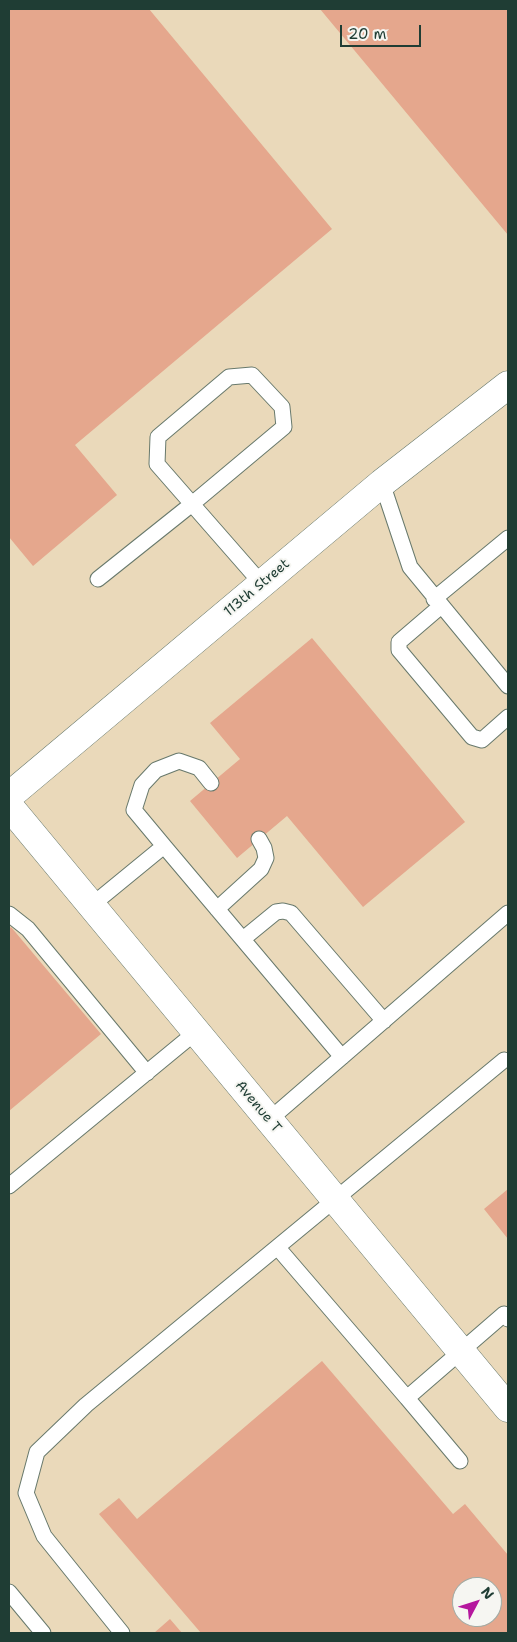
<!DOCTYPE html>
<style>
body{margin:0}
#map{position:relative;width:517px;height:1642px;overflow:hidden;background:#f0e9d5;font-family:"Shantell Sans",sans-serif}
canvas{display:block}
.frame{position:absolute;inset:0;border:10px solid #1f3d34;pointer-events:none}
.north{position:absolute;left:452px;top:1577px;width:50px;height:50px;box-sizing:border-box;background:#f6f6f2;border:1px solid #a0aca6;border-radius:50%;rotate:50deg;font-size:14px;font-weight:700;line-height:20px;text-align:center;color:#1f3d34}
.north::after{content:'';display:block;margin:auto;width:18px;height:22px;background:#b5179e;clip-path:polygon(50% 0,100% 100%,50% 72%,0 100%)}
.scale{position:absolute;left:340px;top:25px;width:81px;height:22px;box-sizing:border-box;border:2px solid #1f3d34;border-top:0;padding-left:6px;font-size:15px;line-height:18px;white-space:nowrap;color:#1f3d34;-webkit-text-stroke:4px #f6f6f2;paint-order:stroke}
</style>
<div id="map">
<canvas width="517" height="1642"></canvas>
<div class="frame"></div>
<div class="north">N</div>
<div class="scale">20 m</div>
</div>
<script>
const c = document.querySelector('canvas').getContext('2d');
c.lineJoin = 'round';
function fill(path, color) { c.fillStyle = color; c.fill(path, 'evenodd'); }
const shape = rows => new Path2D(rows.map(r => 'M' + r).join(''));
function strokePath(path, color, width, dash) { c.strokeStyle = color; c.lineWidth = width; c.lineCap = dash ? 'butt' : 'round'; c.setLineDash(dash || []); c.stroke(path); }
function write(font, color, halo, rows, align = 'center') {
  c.font = font + ' "Shantell Sans",sans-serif'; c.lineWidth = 4; c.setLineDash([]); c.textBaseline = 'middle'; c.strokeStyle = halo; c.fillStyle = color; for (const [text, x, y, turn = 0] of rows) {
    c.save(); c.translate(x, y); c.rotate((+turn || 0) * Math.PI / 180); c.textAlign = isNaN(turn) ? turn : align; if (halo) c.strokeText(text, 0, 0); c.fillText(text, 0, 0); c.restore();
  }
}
fill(shape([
 [9,9,508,9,508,1633,9,1633],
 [462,1587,492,1587,492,1617,462,1617]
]), '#ead9ba');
fill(shape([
 [9,9,149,9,332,229,75,445,117,495,33,566,9,537],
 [320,9,508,9,508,235],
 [312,638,465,822,363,907,287,816,237,858,190,801,240,759,210,723],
 [11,927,101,1034,9,1111,9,929],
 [508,1189,508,1239,484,1209],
 [322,1361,453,1514,465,1504,508,1555,508,1633,201,1633,99,1514,119,1498,137,1519],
 [462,1587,492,1587,492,1617,462,1617],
 [170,1619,182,1633,154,1633]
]), '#e5a78d');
const lane = shape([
 [382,483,410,567,508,686],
 [98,579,192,504,284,427,282,407,252,375,229,377,158,437,157,464,262,584],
 [434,599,508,538],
 [441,606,399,642,399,650,472,737,482,740,508,717],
 [164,846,134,810,142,785,156,770,179,761,199,768,211,783],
 [92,905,164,846,342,1057],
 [217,909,261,869,266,858,264,848,259,839],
 [9,914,28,929,147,1073],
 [243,939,276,912,283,911,291,913,384,1021],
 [269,1120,508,913],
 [9,1186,196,1032],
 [278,1248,407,1398,504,1314,508,1319],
 [407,1398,460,1461],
 [9,1592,43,1633],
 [122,1633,44,1536,26,1493,37,1452,86,1405,504,1060]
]);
const street = shape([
 [9,796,382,483,508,385],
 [9,806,508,1408]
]);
strokePath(lane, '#68796c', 17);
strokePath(street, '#68796c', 29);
strokePath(lane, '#fff', 15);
strokePath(street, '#fff', 28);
write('14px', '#1f3d34', '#f6f6f2', [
 ["113th Street",257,588,-40],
 ["Avenue T",258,1107,50]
]);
</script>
